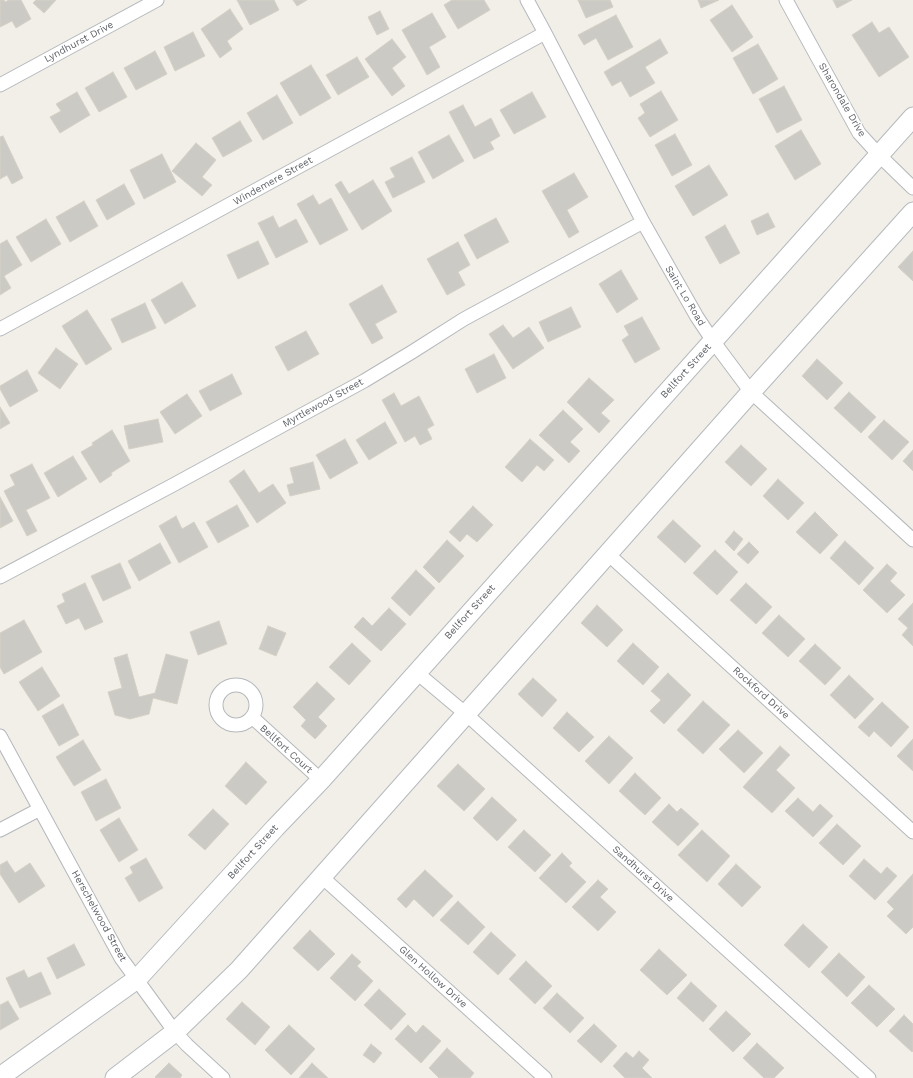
<!DOCTYPE html>
<style>
body{margin:0}
canvas{display:block;background:#f1efe8}
</style>
<canvas width="913" height="1078"></canvas>
<script>
const c = document.querySelector('canvas').getContext('2d');
c.lineJoin = 'round';
function fill(path, color) { c.fillStyle = color; c.fill(path, 'evenodd'); }
const shape = rows => new Path2D(rows.map(r => 'M' + r).join(''));
function strokePath(path, color, width, dash) { c.strokeStyle = color; c.lineWidth = width; c.lineCap = dash ? 'butt' : 'round'; c.setLineDash(dash || []); c.stroke(path); }
function write(font, color, halo, rows, align = 'center') {
  c.font = font + ' "Work Sans",sans-serif'; c.lineWidth = 3; c.setLineDash([]); c.textBaseline = 'middle'; c.strokeStyle = halo; c.fillStyle = color; for (const [text, x, y, turn = 0] of rows) {
    c.save(); c.translate(x, y); c.rotate((+turn || 0) * Math.PI / 180); c.textAlign = isNaN(turn) ? turn : align; if (halo) c.strokeText(text, 0, 0); c.fillText(text, 0, 0); c.restore();
  }
}
const building = shape([
 [0,0,4,0,5,2,9,0,21,0,31,19,16,28,12,21,0,27,0,0],
 [36,0,56,0,44,13,33,3,36,0],
 [237,0,274,0,279,10,250,25,237,0],
 [293,0,307,0,297,6,293,0],
 [452,0,484,0,490,10,458,29,444,5,452,0],
 [578,0,610,0,613,7,586,18,578,0],
 [698,0,719,0,701,8,698,0],
 [833,0,852,0,837,8,833,0],
 [732,5,753,37,732,52,710,20,732,5],
 [230,9,243,29,227,41,232,49,220,58,201,29,230,9],
 [380,11,389,29,377,35,368,17,380,11],
 [432,13,446,37,429,47,440,67,427,75,402,30,432,13],
 [616,15,633,47,608,60,596,38,584,45,578,35,616,15],
 [872,22,879,33,889,27,909,57,879,77,852,35,872,22],
 [193,32,205,56,175,71,164,47,193,32],
 [392,39,406,57,392,68,405,86,392,96,365,59,392,39],
 [660,39,668,53,645,67,655,83,630,97,621,81,612,86,604,72,660,39],
 [758,44,778,79,753,94,733,58,758,44],
 [155,51,167,74,136,90,124,68,155,51],
 [357,57,369,77,338,95,326,75,357,57],
 [311,65,331,98,300,116,280,83,311,65],
 [113,72,127,97,99,112,85,88,113,72],
 [784,86,802,120,777,133,759,99,784,86],
 [661,91,678,120,650,137,638,118,645,113,640,104,661,91],
 [77,92,90,115,60,133,50,117,61,111,56,104,77,92],
 [532,92,546,117,514,134,500,110,532,92],
 [277,95,293,123,263,140,247,113,277,95],
 [463,105,475,127,491,118,500,136,490,142,494,149,474,159,449,112,463,105],
 [240,121,252,141,223,157,212,138,240,121],
 [801,130,821,164,795,180,775,146,801,130],
 [675,134,692,165,672,176,655,145,675,134],
 [449,135,464,161,433,179,418,152,449,135],
 [3,136,23,178,12,184,7,175,0,179,0,137,3,136],
 [196,143,216,160,202,177,212,185,202,196,172,171,196,143],
 [162,154,176,182,144,199,130,170,162,154],
 [412,157,425,182,393,198,385,182,395,177,390,168,412,157],
 [709,165,728,195,693,216,675,186,709,165],
 [574,173,588,197,567,210,579,232,569,238,542,191,574,173],
 [373,180,392,211,362,230,335,185,341,181,349,194,373,180],
 [124,184,135,204,107,220,96,200,124,184],
 [313,195,319,205,331,198,348,230,320,245,297,204,313,195],
 [84,201,98,226,70,242,56,217,84,201],
 [768,213,775,227,757,235,751,221,768,213],
 [273,216,279,228,296,219,308,242,276,258,258,223,273,216],
 [496,218,509,242,477,259,464,235,496,218],
 [46,219,61,244,31,262,16,237,46,219],
 [725,225,740,253,720,264,705,237,725,225],
 [7,240,22,265,4,276,11,288,0,295,0,244,7,240],
 [258,241,269,264,238,279,227,255,258,241],
 [458,242,470,265,458,272,465,285,447,295,427,259,458,242],
 [913,251,913,281,898,267,913,251],
 [621,270,638,299,617,313,599,284,621,270],
 [182,282,196,306,165,324,151,300,182,282],
 [382,285,397,312,375,324,383,338,372,344,349,304,382,285],
 [145,303,156,328,122,343,111,319,145,303],
 [571,307,581,327,548,342,539,322,571,307],
 [87,310,112,349,86,365,62,326,87,310],
 [642,317,660,349,635,363,622,340,629,335,624,326,642,317],
 [503,325,513,338,529,327,544,348,513,369,489,334,503,325],
 [306,331,319,354,288,371,275,347,306,331],
 [56,348,78,364,60,389,38,373,56,348],
 [494,354,506,378,477,393,465,369,494,354],
 [817,359,843,383,827,400,802,376,817,359],
 [27,370,38,391,10,407,0,389,0,386,27,370],
 [232,374,242,394,210,411,199,391,232,374],
 [589,378,614,400,601,413,610,421,599,433,567,402,589,378],
 [849,392,876,417,861,433,834,408,849,392],
 [394,393,401,406,419,396,434,425,427,429,432,439,420,445,415,436,405,442,382,400,394,393],
 [187,394,202,416,175,434,160,412,187,394],
 [0,407,10,423,0,429,0,407],
 [563,410,583,429,570,442,580,451,569,463,539,435,563,410],
 [158,419,163,442,129,449,124,426,158,419],
 [884,420,909,442,892,460,868,437,884,420],
 [385,422,397,443,369,460,356,440,385,422],
 [112,430,130,461,111,473,112,475,100,483,81,452,93,445,92,443,112,430],
 [345,439,358,463,330,479,316,455,345,439],
 [530,439,554,460,544,471,537,465,522,482,505,467,530,439],
 [741,445,767,469,751,486,725,462,741,445],
 [913,450,913,471,903,461,913,450],
 [73,456,87,479,58,497,44,473,73,456],
 [313,462,320,489,290,496,287,485,294,483,290,468,313,462],
 [32,464,50,498,26,510,37,531,27,536,4,491,15,485,10,475,32,464],
 [244,470,259,493,273,484,286,503,257,523,229,481,244,470],
 [778,479,804,503,788,520,763,496,778,479],
 [0,497,13,521,0,528,0,497],
 [237,505,249,526,218,543,206,522,237,505],
 [473,506,493,525,477,542,467,534,460,542,449,532,473,506],
 [815,512,838,535,820,554,796,532,815,512],
 [176,516,182,529,194,522,208,547,179,563,159,526,176,516],
 [673,520,701,546,685,563,657,537,673,520],
 [734,531,743,539,734,551,725,542,734,531],
 [447,540,464,556,439,583,423,567,447,540],
 [845,541,874,568,859,585,830,558,845,541],
 [749,542,759,552,748,564,737,554,749,542],
 [160,543,171,563,139,581,128,561,160,543],
 [715,550,738,572,717,595,693,573,715,550],
 [120,563,131,588,103,601,91,576,120,563],
 [887,564,897,573,890,581,905,595,887,613,863,590,887,564],
 [416,570,435,588,410,616,391,598,416,570],
 [85,583,103,622,85,630,79,618,66,624,57,606,65,602,62,594,85,583],
 [746,583,772,607,756,624,730,600,746,583],
 [913,603,913,646,902,635,908,628,898,619,913,603],
 [597,605,623,630,607,647,581,623,597,605],
 [389,608,406,624,381,651,354,627,363,617,372,626,389,608],
 [779,615,805,639,788,657,762,633,779,615],
 [24,620,42,652,4,674,0,667,0,633,24,620],
 [219,621,227,644,198,655,190,632,219,621],
 [268,626,286,633,276,656,259,649,268,626],
 [352,643,371,661,349,685,329,667,352,643],
 [633,643,659,667,643,685,617,661,633,643],
 [815,644,841,668,825,685,799,661,815,644],
 [127,654,139,697,155,693,166,654,188,660,177,704,153,698,149,714,130,719,115,715,108,692,122,688,114,658,127,654],
 [42,667,60,696,38,711,19,682,42,667],
 [668,673,691,695,664,724,650,711,661,700,651,691,668,673],
 [849,675,874,699,855,719,830,695,849,675],
 [533,678,557,700,542,717,518,694,533,678],
 [317,682,335,699,318,717,327,726,315,739,301,726,306,720,293,707,317,682],
 [703,701,730,725,703,754,677,730,703,701],
 [882,702,909,727,891,747,874,731,869,737,858,727,882,702],
 [63,704,79,735,59,746,42,716,63,704],
 [567,712,594,737,579,752,553,728,567,712],
 [738,730,763,753,744,773,719,749,738,730],
 [609,736,633,758,609,784,585,761,609,736],
 [913,739,913,771,897,756,913,739],
 [83,740,101,770,74,786,56,757,83,740],
 [780,746,790,755,776,770,795,788,772,813,743,787,780,746],
 [246,762,267,782,246,805,225,786,246,762],
 [458,764,485,789,464,811,437,786,458,764],
 [635,773,661,798,645,815,619,791,635,773],
 [106,779,121,808,96,821,81,792,106,779],
 [492,797,517,820,497,841,473,818,492,797],
 [798,798,813,812,820,804,833,816,813,837,785,811,798,798],
 [669,804,677,812,681,808,699,824,678,846,652,822,669,804],
 [213,809,229,824,205,850,188,835,213,809],
 [119,818,138,850,119,862,100,830,119,818],
 [837,824,861,846,843,865,819,843,837,824],
 [524,830,551,855,535,872,508,847,524,830],
 [702,830,730,856,707,882,678,855,702,830],
 [562,853,572,863,569,866,586,882,566,903,539,878,562,853],
 [146,858,163,888,139,902,125,878,133,873,130,867,146,858],
 [864,859,881,874,887,867,897,876,875,900,849,876,864,859],
 [7,861,15,873,30,863,45,886,19,903,0,874,0,865,7,861],
 [736,864,761,887,742,907,718,884,736,864],
 [425,870,453,896,433,917,414,899,406,908,397,899,425,870],
 [913,874,913,927,906,934,887,916,894,909,887,902,913,874],
 [598,880,608,889,600,897,616,912,598,931,572,907,598,880],
 [458,901,485,927,468,945,440,920,458,901],
 [803,924,828,947,809,968,784,945,803,924],
 [310,930,335,954,318,971,293,948,310,930],
 [491,932,516,955,498,975,473,952,491,932],
 [74,944,85,965,57,979,47,958,74,944],
 [659,949,687,975,667,995,640,970,659,949],
 [839,953,865,977,847,997,821,972,839,953],
 [352,954,361,962,357,966,373,981,355,1001,330,978,352,954],
 [526,961,552,986,535,1004,509,979,526,961],
 [24,970,28,978,41,972,51,994,20,1008,6,978,24,970],
 [691,982,717,1006,703,1022,677,998,691,982],
 [869,985,895,1009,877,1027,851,1003,869,985],
 [379,989,406,1014,391,1030,364,1005,379,989],
 [557,993,584,1018,570,1033,543,1008,557,993],
 [8,1001,19,1019,0,1030,0,1005,8,1001],
 [242,1002,270,1027,255,1045,226,1019,242,1002],
 [726,1011,751,1034,733,1052,709,1029,726,1011],
 [904,1015,913,1024,913,1051,912,1052,889,1031,904,1015],
 [594,1024,617,1046,601,1063,577,1041,594,1024],
 [289,1025,315,1049,291,1075,265,1050,289,1025],
 [408,1025,416,1033,423,1025,441,1041,421,1063,395,1039,408,1025],
 [757,1043,784,1068,774,1078,764,1078,743,1058,757,1043],
 [371,1044,382,1053,374,1063,363,1055,371,1044],
 [447,1048,474,1073,470,1078,439,1078,429,1068,447,1048],
 [639,1051,649,1060,642,1068,652,1078,625,1078,613,1066,626,1052,633,1058,639,1051],
 [169,1063,182,1075,180,1078,156,1078,155,1077,169,1063],
 [312,1063,328,1078,299,1078,312,1063]
]);
fill(building, '#cccac5');
strokePath(building, '#d6d1c6', 1);
const minor = shape([
 [527,0,545,33,643,222,697,317,713,341,751,392,913,540],
 [786,0,859,133,879,155,913,188],
 [0,85,157,0],
 [0,329,545,33],
 [608,554,913,832],
 [0,577,173,485,364,381,412,352,464,319,643,222],
 [416,672,466,714,869,1078],
 '216 705a20 20 0 1 1 40 0a20 20 0 1 1-40 0Z',
 [252,717,321,780],
 [0,736,121,958,175,1032,187,1045,223,1078],
 [0,830,40,809],
 [322,877,545,1078]
]);
const secondary = shape([
 [0,1077,137,979,275,828,321,780,913,117],
 [115,1078,175,1032,239,970,466,714,751,392,913,212]
]);
strokePath(minor, '#b5b8bc', 15);
strokePath(secondary, '#b6babf', 21);
strokePath(minor, '#fff', 13);
strokePath(secondary, '#fff', 19);
write('10px', '#5f6368', '#fff', [
 ["Lyndhurst Drive",79,42,-28],
 ["Sharondale Drive",842,100,60],
 ["Windemere Street",273,181,-29],
 ["Saint Lo Road",685,296,59],
 ["Bellfort Street",686,371,-48],
 ["Myrtlewood Street",323,403,-29],
 ["Bellfort Street",470,612,-48],
 ["Rockford Drive",761,693,42],
 ["Bellfort Court",286,749,42],
 ["Bellfort Street",253,852,-48],
 ["Sandhurst Drive",643,874,42],
 ["Herschelwood Street",99,916,61],
 ["Glen Hollow Drive",433,977,42]
]);
</script>
